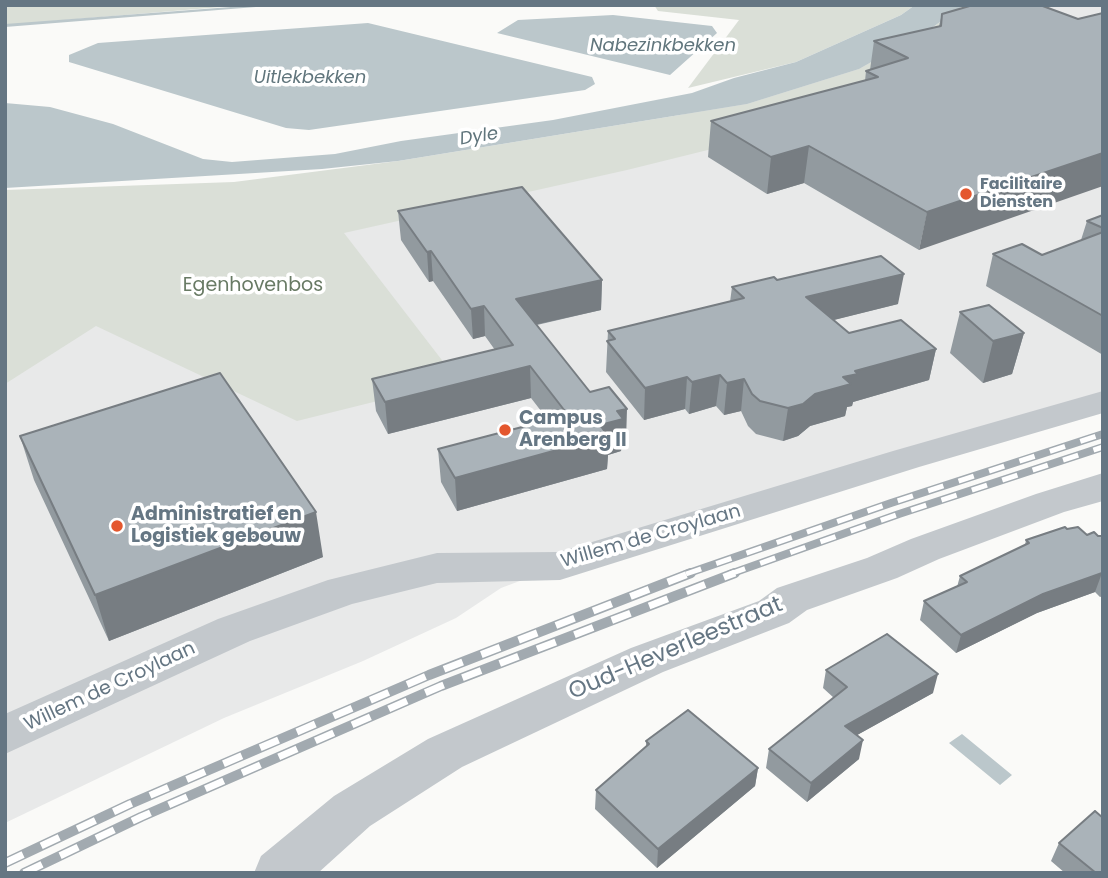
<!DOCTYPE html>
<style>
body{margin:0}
#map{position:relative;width:1108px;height:878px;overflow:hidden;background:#fafaf8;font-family:Poppins,sans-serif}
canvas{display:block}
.frame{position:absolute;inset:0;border:7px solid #657683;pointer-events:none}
</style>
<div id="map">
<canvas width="1108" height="878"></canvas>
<div class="frame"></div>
</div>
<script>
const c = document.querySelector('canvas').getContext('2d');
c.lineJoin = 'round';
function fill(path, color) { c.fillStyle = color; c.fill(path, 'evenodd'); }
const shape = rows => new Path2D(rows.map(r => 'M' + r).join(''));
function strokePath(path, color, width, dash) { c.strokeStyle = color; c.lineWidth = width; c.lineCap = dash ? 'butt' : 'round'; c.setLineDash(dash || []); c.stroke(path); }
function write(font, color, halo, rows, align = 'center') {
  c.font = font + ' Poppins,sans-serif'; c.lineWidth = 7; c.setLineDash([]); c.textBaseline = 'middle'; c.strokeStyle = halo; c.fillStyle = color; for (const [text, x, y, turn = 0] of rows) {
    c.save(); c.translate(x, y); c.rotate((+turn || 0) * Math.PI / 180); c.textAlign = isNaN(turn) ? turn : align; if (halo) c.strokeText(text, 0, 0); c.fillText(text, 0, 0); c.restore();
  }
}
fill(shape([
 [964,5,1103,5,1103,402,560,566,501,588,456,618,363,661,224,718,5,823,5,350,933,27]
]), '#e8e9e9');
fill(shape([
 [5,5,245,5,5,25],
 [654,5,915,5,901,15,796,62,688,88,739,20,658,11],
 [964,5,982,5,833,119,627,170,344,233,458,381,297,421,96,326,5,384,5,190,234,182,398,161,747,104,859,69,933,27]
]), '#dadfd7');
fill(shape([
 [915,5,964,5,933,27,859,69,747,104,398,161,322,169,5,188,5,103,50,107,113,124,203,159,232,162,335,154,401,141,553,120,692,93,734,78,796,62,901,15],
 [613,15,712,26,717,33,670,75,497,33,518,20],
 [368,23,592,77,595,84,585,90,309,130,286,128,69,62,69,55,98,43],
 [962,734,1012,775,1000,785,949,743]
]), '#bbc7cb');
fill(shape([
 [257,5,281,5,5,27,5,24,257,5]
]), '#bbc7cb');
fill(shape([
 [1103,391,1103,413,919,467,560,580,437,583,352,604,250,641,5,754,5,714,218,619,328,580,437,553,559,552,893,451,1103,391],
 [1103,473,1103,501,1064,512,939,559,897,578,807,610,789,623,663,672,462,767,370,826,318,873,254,873,261,856,334,796,428,739,631,648,759,601,777,588,867,558,911,539,1036,494,1103,473]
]), '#c3c8cc');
const railFar1 = shape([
 [686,574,891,503,1103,434],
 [730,574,899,514,1103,447]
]);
const rail = shape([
 [5,863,130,804,429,675,691,573],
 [24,873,141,817,441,686,735,573]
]);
strokePath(railFar1, '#a2aab0', 8);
strokePath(rail, '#a2aab0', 10);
strokePath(railFar1, '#fff', 5, [16]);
strokePath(rail, '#fff', 7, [20]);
fill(shape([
 [973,5,919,250,804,183,767,194,708,157,711,121,865,81,866,71,870,70,874,41,939,26,942,14],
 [398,211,602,280,601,310,537,325,626,441,622,442,621,451,608,455,607,469,457,511,441,482,438,449,548,420,531,398,388,434,376,411,372,379,495,350,485,336,473,339,433,281,429,282,401,240],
 [1103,215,1103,355,986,286,993,254,1042,255,1081,240,1087,221],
 [777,280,898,304,833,320,849,333,936,349,929,380,853,402,852,406,847,407,845,416,810,426,798,436,783,441,756,434,748,426,741,411,724,415,716,406,689,414,685,409,644,420,606,372,608,331,730,302,732,287],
 [960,312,1024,333,1012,374,983,383,950,353],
 [20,436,323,557,109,641,34,480],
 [1067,529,1087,535,1103,536,1103,596,1100,597,1095,592,1037,613,956,653,920,620,924,601,957,587,960,576,1025,545,1026,540],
 [826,670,933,693,857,735,859,759,807,802,766,768,769,749,834,698,823,688],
 [646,741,758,768,755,786,657,868,595,809,596,790,646,747],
 [1059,843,1103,873,1065,873,1051,861]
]), '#929a9f');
fill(shape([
 [809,146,804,183,767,194,771,157],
 [1103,153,1103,186,919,250,927,212],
 [431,251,433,281,429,282,427,252],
 [904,274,898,304,802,328,806,297],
 [602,280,601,310,516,329,516,299],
 [484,306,485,336,473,339,471,309],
 [1024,333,1012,374,983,383,993,341],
 [936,349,929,380,853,402,852,406,847,407,845,416,810,426,798,436,783,441,788,408,855,371],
 [530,366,531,398,388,434,385,402],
 [720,375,716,406,689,414,692,382],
 [687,377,685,409,644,420,645,388],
 [744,379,741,411,724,415,727,383],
 [627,409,626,441,622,442,621,451,608,455,607,469,457,511,455,478,600,425,617,411],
 [316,512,323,557,109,641,95,595],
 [1102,573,1095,592,1037,613,956,653,961,635,1043,594],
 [938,674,933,693,841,744,845,726],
 [863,740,859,759,807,802,811,783],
 [758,768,755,786,657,868,658,849]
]), '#777d82');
const building = shape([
 [973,5,1040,5,1078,19,1103,13,1103,153,927,212,809,146,771,157,711,121,878,77,866,71,908,58,874,41,941,26,942,14,973,5],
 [522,187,602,280,516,299,590,392,609,387,627,409,617,411,623,419,600,425,608,436,455,478,438,449,568,415,530,366,385,402,372,379,513,345,484,306,471,309,431,251,427,252,398,211,522,187],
 [1103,215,1103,228,1087,221,1103,215],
 [1103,232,1103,316,993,254,1022,244,1042,255,1103,232],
 [881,256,904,274,806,297,849,333,901,320,936,349,855,371,858,374,843,377,851,384,815,394,803,404,788,408,760,401,752,394,744,379,727,383,720,375,692,382,687,377,645,388,607,341,615,339,608,331,744,298,732,287,774,277,777,280,881,256],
 [989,305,1024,333,993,341,960,312,989,305],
 [220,373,316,512,95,595,20,436,220,373],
 [1065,527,1067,529,1078,527,1087,535,1094,532,1098,536,1103,536,1103,574,1102,573,1043,594,961,635,924,601,967,582,960,576,1029,543,1026,540,1065,527],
 [887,634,938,674,845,726,863,740,811,783,769,749,847,687,826,670,887,634],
 [688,710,758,768,658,849,596,790,649,744,646,741,688,710],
 [1095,811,1103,818,1103,873,1096,873,1059,843,1095,811]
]);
fill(building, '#aab3b9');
strokePath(building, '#777d82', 2);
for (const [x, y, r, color] of [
 [966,194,7,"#e4572e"],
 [505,430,7,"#e4572e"],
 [117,526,7,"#e4572e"]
]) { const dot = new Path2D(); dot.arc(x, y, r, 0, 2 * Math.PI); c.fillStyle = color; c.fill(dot); strokePath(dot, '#fff', 2.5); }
write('bold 16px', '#657683', '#fff', [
 ["Facilitaire",980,185],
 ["Diensten",980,203]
], 'left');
write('italic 18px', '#60757c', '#fff', [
 ["Nabezinkbekken",663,46],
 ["Uitlekbekken",310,78],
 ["Dyle",479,137,-9]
]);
write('19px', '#687a64', '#fff', [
 ["Egenhovenbos",253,286]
]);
write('bold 19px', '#657683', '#fff', [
 ["Campus",519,419],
 ["Arenberg II",519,441],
 ["Administratief en",131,515],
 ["Logistiek gebouw",131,537]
], 'left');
write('19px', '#657683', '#fff', [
 ["Willem de Croylaan",651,537,-16],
 ["Willem de Croylaan",110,687,-25]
]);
write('23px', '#657683', '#fff', [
 ["Oud-Heverleestraat",676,649,-23]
]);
</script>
